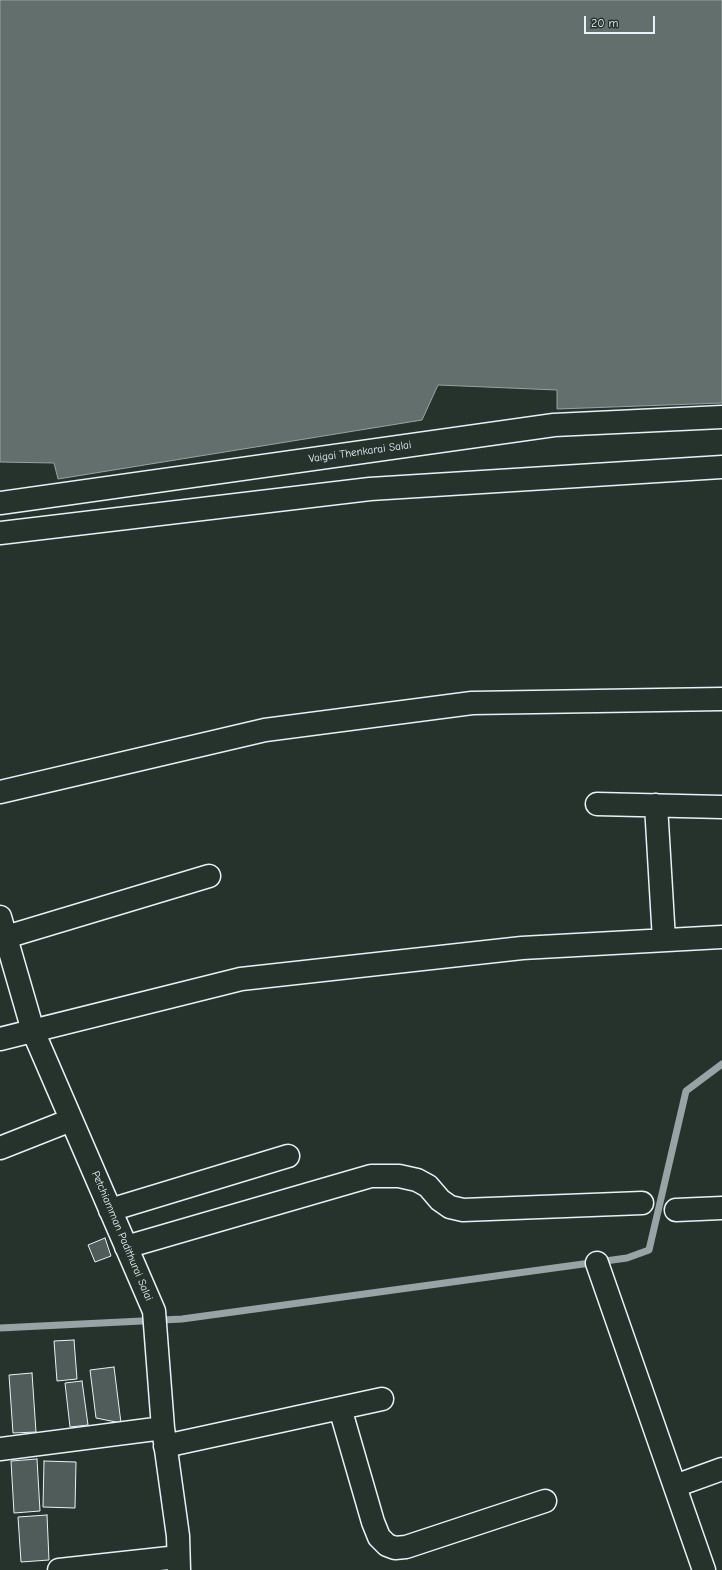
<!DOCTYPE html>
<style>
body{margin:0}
#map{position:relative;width:722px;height:1570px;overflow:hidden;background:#26332d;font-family:"Comic Neue",sans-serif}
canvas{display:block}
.scale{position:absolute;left:584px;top:16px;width:71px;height:18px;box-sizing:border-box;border:2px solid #e8f1f8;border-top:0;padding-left:5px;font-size:12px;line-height:14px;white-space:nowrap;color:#e8f1f8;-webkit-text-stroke:3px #26332d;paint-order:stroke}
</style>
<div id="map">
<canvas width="722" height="1570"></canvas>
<div class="scale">20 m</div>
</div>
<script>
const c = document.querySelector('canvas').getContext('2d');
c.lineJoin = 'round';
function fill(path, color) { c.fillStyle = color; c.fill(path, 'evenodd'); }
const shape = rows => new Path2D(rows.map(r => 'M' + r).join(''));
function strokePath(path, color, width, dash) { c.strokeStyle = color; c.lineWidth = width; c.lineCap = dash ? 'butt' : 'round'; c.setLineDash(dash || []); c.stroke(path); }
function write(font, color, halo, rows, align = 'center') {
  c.font = font + ' "Comic Neue",sans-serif'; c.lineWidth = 3; c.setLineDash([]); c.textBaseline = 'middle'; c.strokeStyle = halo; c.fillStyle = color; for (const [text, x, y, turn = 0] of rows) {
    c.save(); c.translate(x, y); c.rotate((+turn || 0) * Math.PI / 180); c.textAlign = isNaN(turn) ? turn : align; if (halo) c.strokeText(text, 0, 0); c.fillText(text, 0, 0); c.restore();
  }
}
const water = shape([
 [0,0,722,0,722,403,557,409,557,390,438,385,422,420,58,479,54,463,0,462,0,0]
]);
fill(water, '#636f6d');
strokePath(water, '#98a3a5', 1);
strokePath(shape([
 [0,1328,182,1319,627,1258,649,1250,686,1091,722,1064]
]), '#98a3a5', 7);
const building = shape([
 [105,1238,111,1256,95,1262,88,1245,105,1238],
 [74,1340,77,1379,57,1381,54,1341,74,1340],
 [114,1367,121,1423,96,1418,90,1370,114,1367],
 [32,1373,36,1432,13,1433,9,1375,32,1373],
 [82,1381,88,1425,70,1427,65,1383,82,1381],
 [37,1459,40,1511,14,1513,11,1461,37,1459],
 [44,1461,76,1462,75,1508,43,1507,44,1461],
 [47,1515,49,1560,21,1562,18,1517,47,1515]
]);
fill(building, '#505c59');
strokePath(building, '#e8f1f8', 1);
const minor = shape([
 [0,792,265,730,472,703,722,699],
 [597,804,722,807],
 [656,805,664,940],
 [0,917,33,1031,154,1311,163,1428,178,1536,179,1570],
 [6,937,209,876],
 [0,1039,241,979,522,948,722,937],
 [0,1148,71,1120],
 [110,1210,288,1156],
 [676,1210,722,1208],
 [126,1247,371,1176,399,1176,417,1180,428,1186,440,1200,450,1207,463,1210,642,1203],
 [597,1263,704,1570],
 [340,1408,373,1522,379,1537,387,1545,395,1548,406,1547,545,1501],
 [165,1446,382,1399],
 [0,1449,163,1428],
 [675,1486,722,1469],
 [59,1570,178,1557]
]);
const tertiary = shape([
 [0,503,554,425,722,417],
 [0,533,370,489,722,467]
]);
strokePath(minor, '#e8f1f8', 25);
strokePath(tertiary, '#e8f1f8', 25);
strokePath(minor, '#26332d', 22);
strokePath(tertiary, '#26332d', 22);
write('11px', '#e8f1f8', '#26332d', [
 ["Vaigai Thenkarai Salai",360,452,-8],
 ["Petchiamman Padithurai Salai",122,1236,67]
]);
</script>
